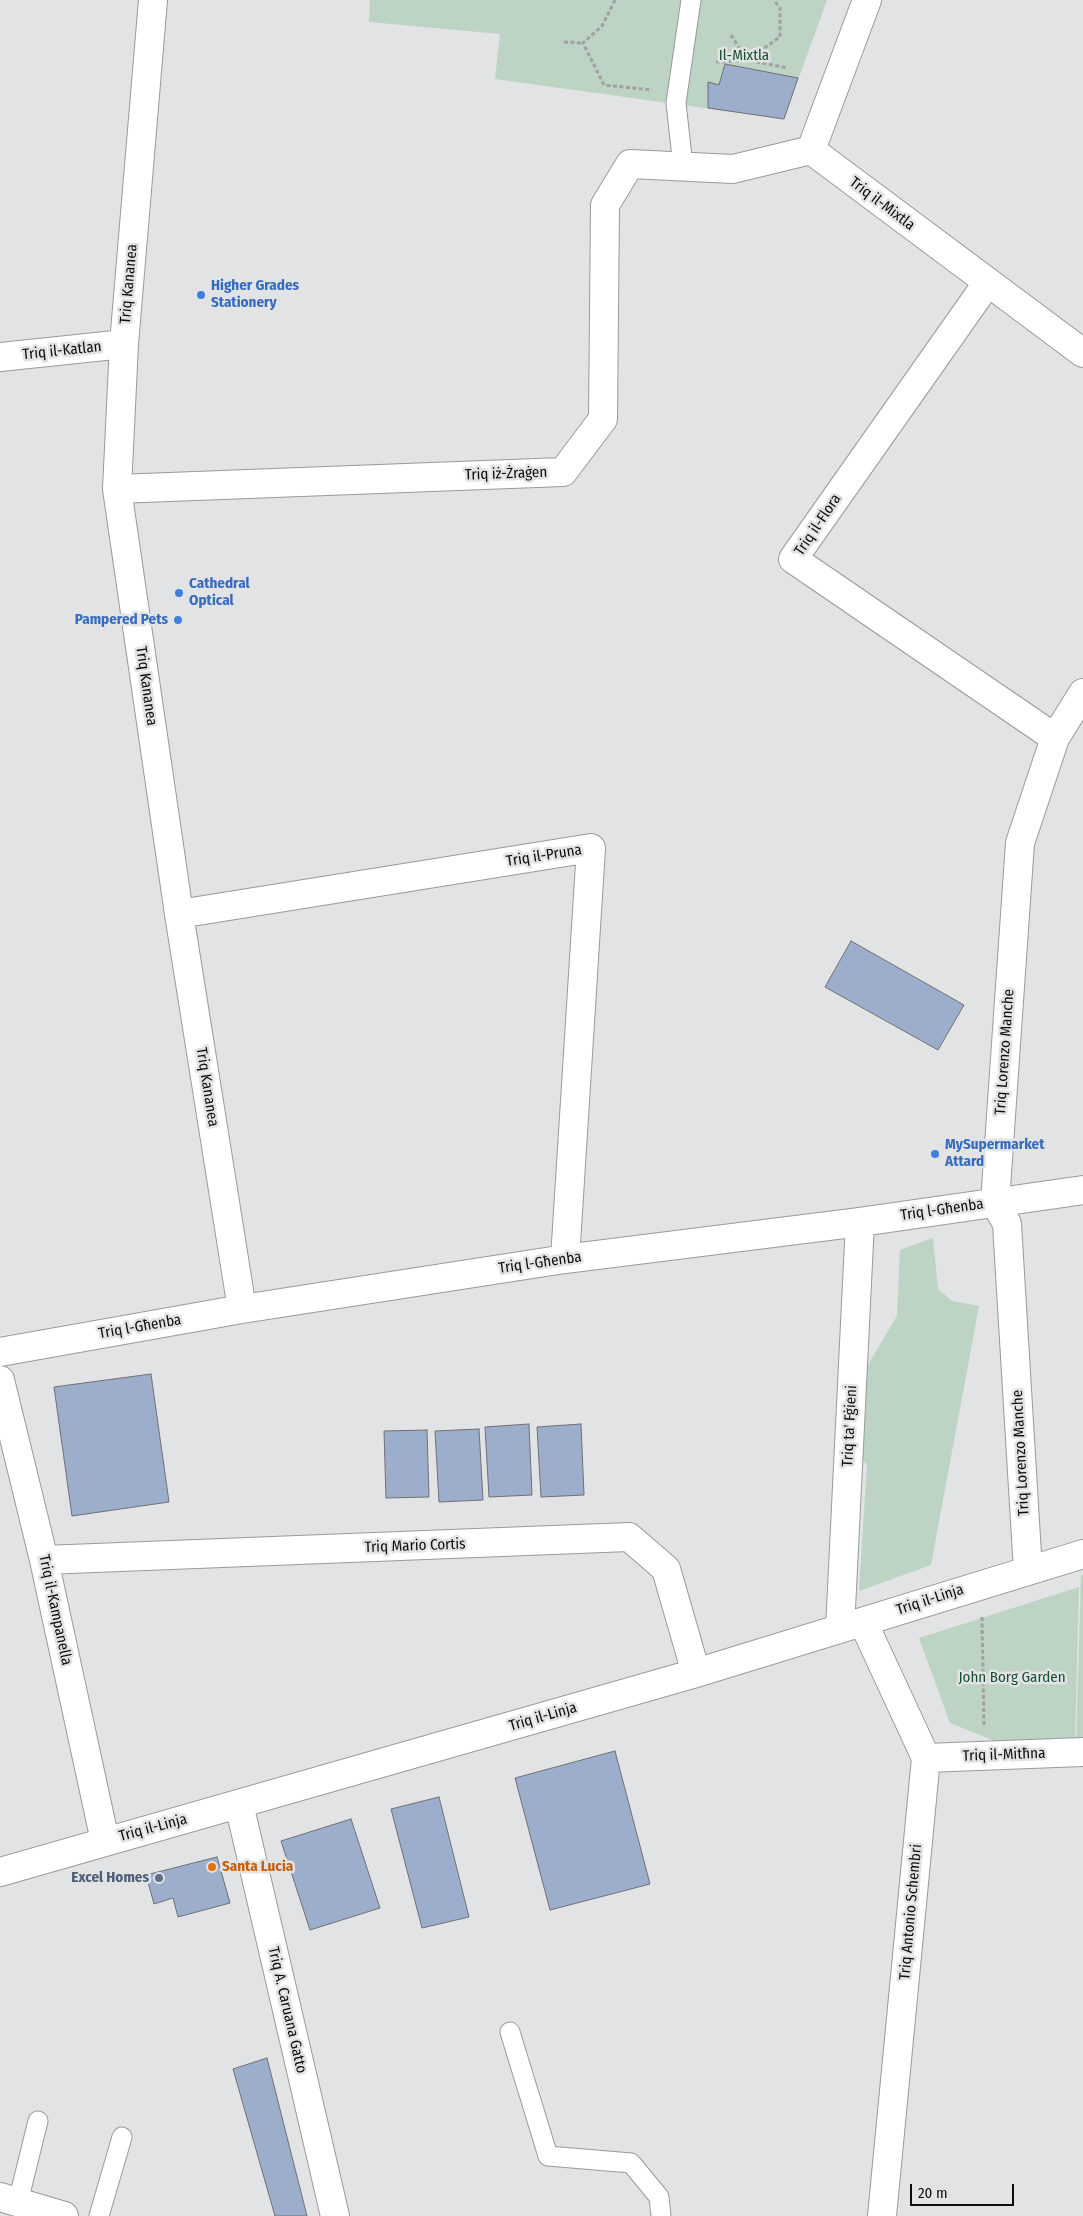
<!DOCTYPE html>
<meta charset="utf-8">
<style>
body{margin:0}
#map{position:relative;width:1083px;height:2216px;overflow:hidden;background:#e2e3e5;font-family:"Fira Sans Condensed",sans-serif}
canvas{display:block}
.scale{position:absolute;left:910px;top:2184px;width:104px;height:22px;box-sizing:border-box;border:2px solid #0c0d0d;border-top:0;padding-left:6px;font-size:15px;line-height:18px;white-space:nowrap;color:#0c0d0d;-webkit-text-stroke:4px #e2e3e5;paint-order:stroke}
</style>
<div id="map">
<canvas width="1083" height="2216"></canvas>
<div class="scale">20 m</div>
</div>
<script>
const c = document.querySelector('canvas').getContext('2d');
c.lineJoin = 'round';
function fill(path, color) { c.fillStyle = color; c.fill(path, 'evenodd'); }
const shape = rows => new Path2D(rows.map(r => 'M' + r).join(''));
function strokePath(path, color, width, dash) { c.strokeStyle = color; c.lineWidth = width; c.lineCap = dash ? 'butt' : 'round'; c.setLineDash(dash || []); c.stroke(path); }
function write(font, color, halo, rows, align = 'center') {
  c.font = font + ' "Fira Sans Condensed",sans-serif'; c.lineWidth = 5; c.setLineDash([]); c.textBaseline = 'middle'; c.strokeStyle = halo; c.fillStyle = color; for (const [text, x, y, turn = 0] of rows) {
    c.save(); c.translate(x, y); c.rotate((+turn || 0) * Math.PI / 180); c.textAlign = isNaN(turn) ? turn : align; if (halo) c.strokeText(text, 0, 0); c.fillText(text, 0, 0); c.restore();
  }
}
fill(shape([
 [370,0,827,0,784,119,495,79,500,34,369,22],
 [933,1238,938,1289,952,1301,979,1306,931,1565,859,1591,867,1464,846,1451,856,1385,897,1316,900,1250],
 [1081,1575,1083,1575,1083,1745,1076,1745],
 [1079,1587,1075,1741,1000,1743,950,1723,919,1638]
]), '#bdd3c3');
const building = shape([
 [725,64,798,78,784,119,708,108,708,82,719,85,725,64],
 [851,941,964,1005,938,1050,825,987,851,941],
 [151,1374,169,1502,72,1516,54,1387,151,1374],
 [529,1424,532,1495,489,1497,485,1427,529,1424],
 [581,1424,584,1495,541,1497,537,1427,581,1424],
 [479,1429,483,1500,439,1502,435,1431,479,1429],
 [427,1430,429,1497,386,1498,384,1431,427,1430],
 [615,1751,650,1884,550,1910,515,1778,615,1751],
 [439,1797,469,1917,422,1928,391,1809,439,1797],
 [351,1819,380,1908,310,1930,281,1841,351,1819],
 [217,1857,230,1903,178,1917,173,1898,154,1904,146,1875,217,1857],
 [267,2058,307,2216,275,2216,233,2069,267,2058]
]);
fill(building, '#9dadcc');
strokePath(building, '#6f7072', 1);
const lane = shape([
 [683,166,676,103,691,0],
 [510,2032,548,2156,631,2163,659,2197,661,2216],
 [18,2202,38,2121],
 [99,2216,122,2137]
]);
const street = shape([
 [153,0,124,344,117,489,179,914,242,1309],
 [867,0,811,150,1083,353],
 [988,282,793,559,1055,738],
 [0,357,124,344],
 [117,489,563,472,603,419,605,205,630,164,733,169,811,150],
 [179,914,591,848,565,1259],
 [0,1352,242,1309,565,1259,860,1222,1083,1190],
 [0,1380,44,1560,105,1841],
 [44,1560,629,1537,666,1569,696,1673],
 [1028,1571,1007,1224,995,1202,1020,843,1055,738,1083,693],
 [863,1622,926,1758,882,2216],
 [840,1629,860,1222],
 [926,1758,1083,1752],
 [239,1804,335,2216],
 [0,1872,696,1673,1083,1554]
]);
const secondary = shape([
 [0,2197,64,2216]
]);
strokePath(lane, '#999a9c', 21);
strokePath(street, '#999a9c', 30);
strokePath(secondary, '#999a9c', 30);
strokePath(shape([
 [615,0,602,26,583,43,604,85,652,90],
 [731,35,747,60,788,68],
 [564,42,583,43],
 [716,62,747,60,780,37,780,8,774,0],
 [982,1617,984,1726]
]), '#a0a1a3', 3, [4, 2.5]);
strokePath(lane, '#fff', 19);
strokePath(street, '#fff', 28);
strokePath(secondary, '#fff', 28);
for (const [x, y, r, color] of [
 [201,295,5,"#3f7fe0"],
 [179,593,5,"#3f7fe0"],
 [178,620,5,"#3f7fe0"],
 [935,1154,5,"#3f7fe0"],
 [212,1867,5,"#e8710a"],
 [159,1878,5,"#5c6f8a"]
]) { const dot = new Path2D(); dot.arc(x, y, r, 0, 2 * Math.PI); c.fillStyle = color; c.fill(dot); strokePath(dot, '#e2e3e5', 2); }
write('15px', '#194f30', '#e2e3e5', [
 ["Il-Mixtla",744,56],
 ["John Borg Garden",1012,1678]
]);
write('15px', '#0c0d0d', '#e2e3e5', [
 ["Triq il-Mixtla",882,204,37],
 ["Triq Kananea",129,284,-85],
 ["Triq il-Katlan",62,351,-6],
 ["Triq iż-Żraġen",506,474,-2],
 ["Triq il-Flora",818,525,-56],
 ["Triq Kananea",146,686,82],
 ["Triq il-Pruna",544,856,-9],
 ["Triq Lorenzo Manche",1005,1052,-86],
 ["Triq Kananea",207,1087,81],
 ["Triq l-Għenba",942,1210,-8],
 ["Triq l-Għenba",540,1263,-8],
 ["Triq l-Għenba",140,1327,-10],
 ["Triq ta' Fġieni",850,1426,-87],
 ["Triq Lorenzo Manche",1021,1453,-93],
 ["Triq Mario Cortis",415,1546,-2],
 ["Triq il-Linja",930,1600,-18],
 ["Triq il-Kampanella",55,1610,78],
 ["Triq il-Linja",543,1717,-16],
 ["Triq il-Mitħna",1004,1755,-2],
 ["Triq il-Linja",153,1828,-15],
 ["Triq Antonio Schembri",911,1912,-85],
 ["Triq A. Caruana Gatto",287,2010,77]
]);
write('bold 15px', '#366cbe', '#e2e3e5', [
 ["Higher Grades",211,286],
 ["Stationery",211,303],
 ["Cathedral",189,584],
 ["Optical",189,601],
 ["Pampered Pets",168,620,"right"],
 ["MySupermarket",945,1145],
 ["Attard",945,1162]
], 'left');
write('bold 15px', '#c56008', '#e2e3e5', [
 ["Santa Lucia",222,1867]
], 'left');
write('bold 15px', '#4e5e75', '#e2e3e5', [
 ["Excel Homes",149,1878]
], 'right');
</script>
